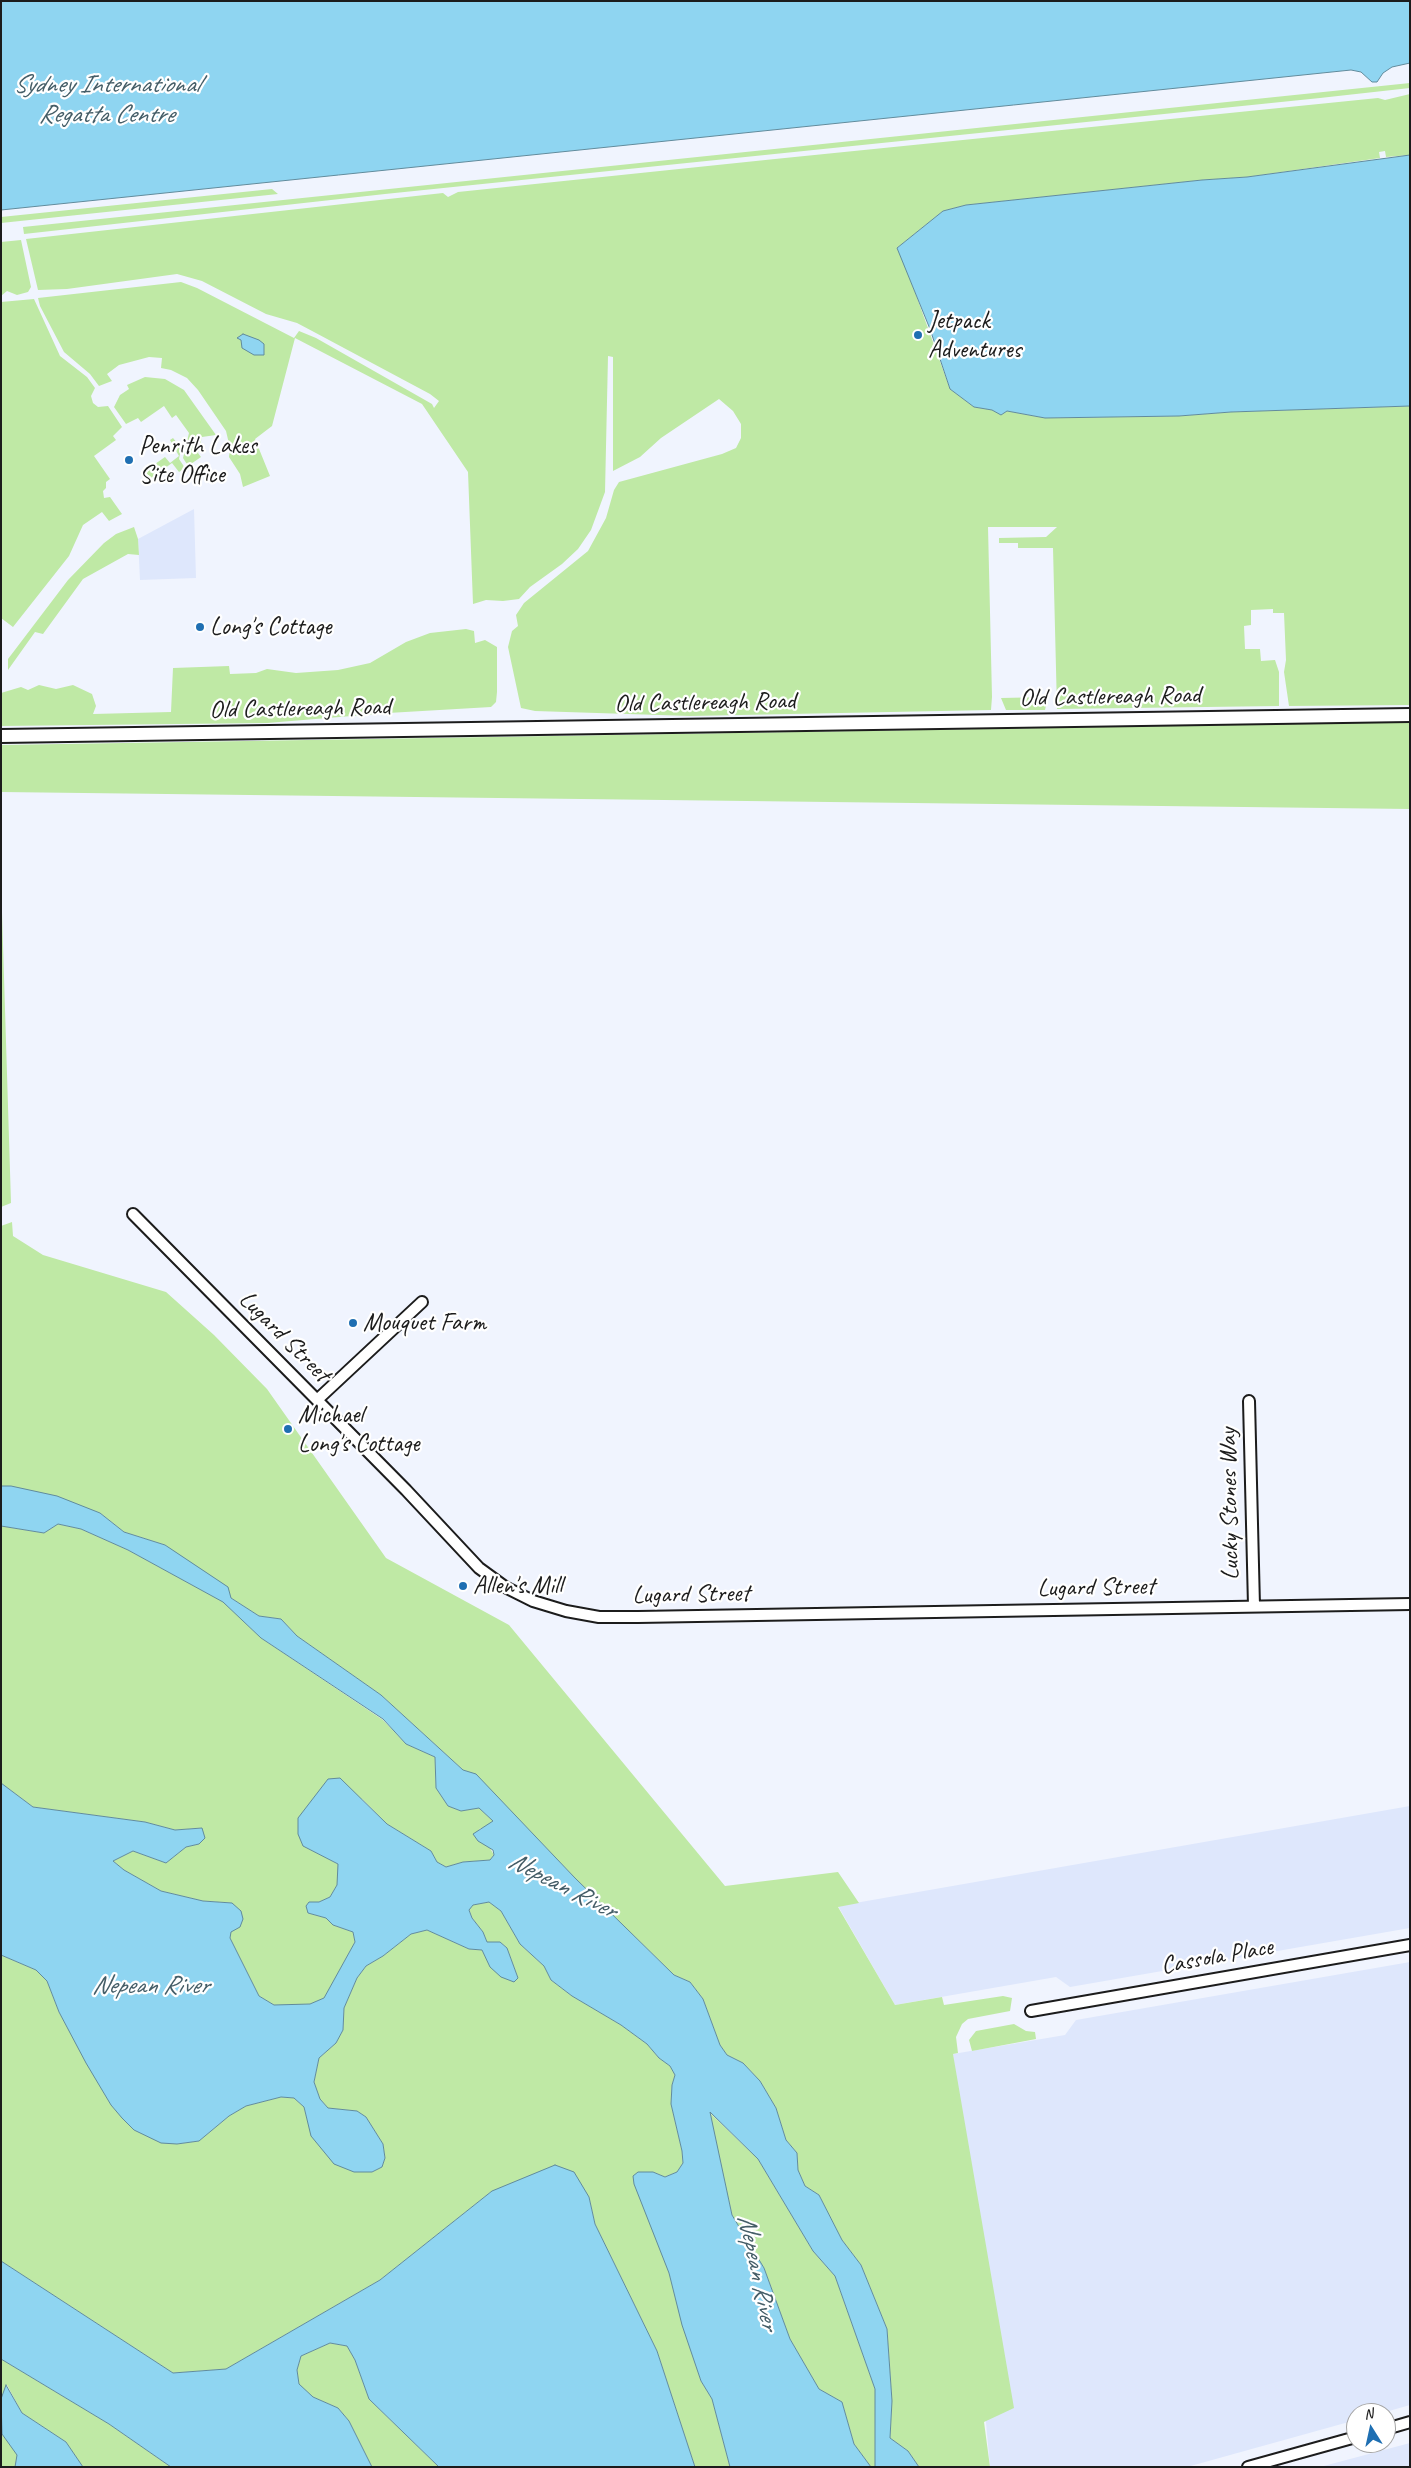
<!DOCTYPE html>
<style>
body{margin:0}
#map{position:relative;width:1411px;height:2468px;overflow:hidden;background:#f0f4fe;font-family:Caveat,sans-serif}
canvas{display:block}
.frame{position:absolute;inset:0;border:2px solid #1c1c1c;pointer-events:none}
.north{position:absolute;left:1346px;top:2403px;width:50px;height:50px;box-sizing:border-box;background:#fff;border:1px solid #a4a4a4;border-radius:50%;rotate:350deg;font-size:14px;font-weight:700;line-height:20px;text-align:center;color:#1c1c1c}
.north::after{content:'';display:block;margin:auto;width:18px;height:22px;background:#1f6fb2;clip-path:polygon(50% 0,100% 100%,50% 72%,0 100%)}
</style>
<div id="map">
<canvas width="1411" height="2468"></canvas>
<div class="frame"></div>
<div class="north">N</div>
</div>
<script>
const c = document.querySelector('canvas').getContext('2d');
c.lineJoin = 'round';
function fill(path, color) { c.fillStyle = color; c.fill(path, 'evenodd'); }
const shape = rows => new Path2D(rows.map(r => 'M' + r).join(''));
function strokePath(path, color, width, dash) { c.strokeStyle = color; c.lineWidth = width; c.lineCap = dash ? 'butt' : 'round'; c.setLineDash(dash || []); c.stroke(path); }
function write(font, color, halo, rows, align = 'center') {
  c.font = font + ' Caveat,sans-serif'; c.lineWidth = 4.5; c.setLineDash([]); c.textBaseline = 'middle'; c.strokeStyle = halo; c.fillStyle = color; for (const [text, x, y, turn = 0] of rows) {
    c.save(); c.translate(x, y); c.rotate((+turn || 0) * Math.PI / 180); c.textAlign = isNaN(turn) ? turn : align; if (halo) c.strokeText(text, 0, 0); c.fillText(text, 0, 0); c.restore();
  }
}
fill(shape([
 [194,509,196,578,140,580,138,539],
 [1410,1806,1410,1928,1070,1987,1056,1977,895,2005,838,1906],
 [1410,1962,1410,2405,1382,2413,1356,2413,1356,2420,1187,2467,990,2467,953,2054,1065,2035,1076,2020],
 [1410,2443,1410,2467,1320,2467]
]), '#dee7fc');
fill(shape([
 [1410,83,1410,88,1320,98,385,194,24,234,23,227],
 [1410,94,1410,155,1386,157,1385,151,1379,152,1380,158,1247,177,1202,180,966,205,943,211,897,248,903,259,950,389,974,407,993,410,1001,415,1007,411,1045,418,1179,416,1231,412,1410,406,1410,705,1289,706,1284,672,1286,660,1284,613,1273,613,1273,609,1251,610,1251,625,1244,626,1245,649,1260,649,1261,661,1275,660,1279,672,1279,706,1057,709,1053,548,1018,548,1018,543,999,543,999,538,1046,537,1057,527,988,527,992,697,991,710,690,716,535,711,521,708,508,647,512,631,518,626,516,615,524,603,588,551,606,518,614,490,619,482,722,454,736,448,741,438,741,424,733,411,719,399,661,438,640,457,613,471,613,357,608,356,605,492,591,530,578,549,562,564,530,587,519,599,503,601,486,600,473,604,468,472,422,404,295,338,272,426,255,439,270,476,243,487,240,474,229,457,230,448,226,431,198,390,187,378,171,370,161,368,162,358,149,357,119,365,107,374,112,381,99,386,90,374,64,352,40,306,38,298,181,282,197,288,294,338,299,331,316,338,432,404,434,408,439,401,430,394,314,332,297,323,266,314,202,281,177,274,67,289,38,290,26,239,443,193,448,197,458,192,775,159,1378,98,1385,100],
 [272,189,278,194,1,223,1,217],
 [21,240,31,287,28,292,17,295,7,291,1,296,1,242],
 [34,299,60,356,87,377,95,388,91,396,93,403,98,407,108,406,122,427,113,436,116,440,94,456,110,479,106,482,106,488,103,491,104,498,110,497,122,514,109,521,102,512,83,525,69,556,13,627,1,618,1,302],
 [145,377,165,379,184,390,216,435,202,437,198,453,201,457,188,466,183,458,189,433,176,415,172,418,164,406,141,422,138,418,126,424,114,407,120,395,129,389,127,385],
 [173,438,177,443,182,444,179,459,185,468,179,472,172,463,150,479,145,471,165,457,170,463,179,456,170,440],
 [134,527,138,539,139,555,128,554,83,579,43,634,35,632,8,670,8,659,68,580,104,543,116,534],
 [466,629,474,631,475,643,485,640,497,647,497,692,496,702,491,707,388,713,267,723,1,726,1,693,21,687,28,690,39,685,56,689,73,685,92,694,96,706,93,714,171,712,173,668,229,666,230,674,256,673,267,669,296,673,338,670,370,663,406,642,430,633],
 [1048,697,1045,710,1006,710,1001,698],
 [1410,722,1410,809,1,792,1,745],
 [1,880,11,1203,1,1207],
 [12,1222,13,1236,43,1255,166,1292,214,1335,267,1389,386,1558,509,1625,725,1886,838,1872,859,1903,838,1907,895,2005,942,1997,944,2005,1003,1996,1012,1998,1010,2011,968,2019,962,2024,956,2037,958,2053,953,2054,1014,2408,984,2422,990,2467,919,2467,908,2451,890,2438,892,2401,887,2329,861,2265,842,2240,819,2195,805,2186,798,2170,797,2153,786,2140,776,2108,760,2081,743,2063,727,2055,720,2045,703,1999,690,1982,674,1975,575,1878,476,1775,463,1770,381,1695,297,1636,281,1619,259,1616,231,1598,165,1545,124,1532,100,1513,11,1486,1,1486,1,1226],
 [58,1524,81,1529,128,1550,224,1602,261,1638,383,1720,406,1744,435,1757,436,1788,448,1806,461,1811,479,1808,493,1821,489,1826,479,1829,494,1855,490,1860,463,1862,446,1867,437,1862,431,1851,387,1824,362,1799,304,1846,338,1864,339,1875,337,1885,330,1897,319,1902,309,1902,308,1913,326,1918,333,1925,353,1932,355,1942,325,1998,310,2004,290,2006,274,2005,259,1996,230,1938,232,1903,203,1901,161,1891,124,1870,113,1861,133,1851,166,1863,186,1847,199,1844,202,1828,175,1830,145,1822,33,1807,1,1783,1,1526,44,1533],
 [489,1902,501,1911,520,1944,544,1966,551,1980,572,1996,621,2025,647,2044,659,2058,670,2066,675,2075,672,2085,671,2104,682,2151,683,2163,677,2172,665,2177,653,2172,669,2273,683,2325,701,2381,712,2399,730,2467,695,2467,657,2351,595,2224,589,2197,492,2191,380,2280,226,2369,173,2373,1,2261,1,1955,36,1970,47,1981,59,2012,111,2105,134,2130,177,2144,199,2141,229,2116,246,2106,281,2097,294,2098,304,2107,307,2119,372,2172,382,2167,385,2158,383,2144,366,2117,357,2111,328,2108,320,2099,314,2082,319,2058,336,2043,343,2030,344,2008,357,1978,366,1966,383,1956,411,1934,427,1930,469,1949,482,1950,491,1967,518,1978,507,1948,500,1942,487,1942,483,1932,472,1918,469,1909,473,1905],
 [1014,2024,1026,2031,1035,2032,1036,2039,972,2051,969,2040,976,2031],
 [709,2112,758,2159,813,2251,835,2276,875,2389,875,2467,871,2467,854,2444,842,2402,819,2389,790,2339,764,2268,732,2215],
 [330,2343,347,2346,355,2360,369,2399,439,2467,372,2467,349,2421,338,2408,313,2397,299,2385,297,2370,301,2356],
 [1,2359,109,2424,171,2467,83,2467,66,2442,22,2413,7,2385,1,2399],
 [1,2407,2,2434,18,2455,15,2467,1,2467]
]), '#bfe9a5');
const water = shape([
 [1,1,1410,1,1410,63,1392,67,1383,73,1377,82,1372,82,1361,72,1351,70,1,210,1,1],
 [1410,155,1410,406,1231,412,1179,416,1045,418,1007,411,1001,415,992,410,974,407,950,389,930,329,897,248,943,211,966,205,1202,180,1247,177,1410,155],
 [243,334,259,340,264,344,264,355,254,355,242,348,241,340,237,338,243,334],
 [1,1486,11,1486,57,1496,100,1513,124,1532,165,1545,228,1587,231,1598,259,1616,281,1619,297,1636,381,1695,463,1770,476,1774,575,1878,674,1975,690,1982,703,1999,720,2045,727,2055,743,2063,760,2081,776,2108,786,2140,797,2153,798,2170,805,2186,819,2195,842,2240,861,2265,887,2329,892,2401,890,2438,908,2451,919,2467,875,2467,875,2389,835,2276,813,2251,758,2159,710,2112,732,2215,764,2268,790,2339,819,2389,842,2402,854,2444,871,2467,730,2467,712,2399,701,2381,682,2325,669,2273,634,2184,633,2176,638,2172,653,2172,665,2177,677,2172,683,2163,682,2151,671,2104,672,2085,675,2075,670,2066,659,2058,647,2044,621,2025,572,1996,551,1980,544,1966,520,1944,501,1911,489,1902,473,1905,469,1910,472,1918,483,1932,487,1942,500,1942,507,1948,518,1978,514,1982,501,1977,490,1967,482,1950,469,1949,427,1930,411,1934,383,1956,366,1966,357,1978,344,2008,343,2030,336,2043,319,2058,314,2082,320,2099,328,2108,357,2111,366,2117,383,2144,385,2158,382,2167,372,2172,354,2172,334,2164,311,2136,304,2107,294,2098,281,2097,246,2106,229,2116,199,2141,177,2144,161,2143,134,2130,122,2118,111,2105,86,2063,59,2012,47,1981,36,1970,1,1955,1,1783,33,1807,145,1822,175,1830,202,1828,205,1838,199,1844,186,1847,166,1863,133,1851,113,1861,124,1870,161,1891,203,1901,232,1903,241,1911,243,1919,240,1927,231,1932,230,1938,259,1996,274,2005,310,2004,324,1998,355,1942,353,1932,333,1925,326,1918,308,1913,306,1906,309,1902,319,1902,330,1897,337,1885,338,1864,303,1846,298,1834,298,1818,328,1779,340,1778,387,1824,431,1851,437,1862,446,1867,463,1862,490,1860,494,1855,493,1850,478,1841,473,1834,493,1821,479,1808,461,1811,448,1806,436,1788,435,1757,406,1744,383,1719,261,1638,223,1602,128,1550,81,1529,58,1524,44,1533,1,1526,1,1486],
 [555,2165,574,2172,589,2197,595,2224,657,2351,695,2467,439,2467,369,2399,355,2360,347,2346,330,2343,301,2356,297,2370,299,2384,313,2397,338,2408,349,2421,372,2467,171,2467,109,2424,1,2359,1,2261,173,2373,226,2369,380,2280,492,2191,555,2165],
 [6,2385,22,2413,66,2442,83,2467,15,2467,17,2455,2,2434,1,2399,6,2385]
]);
fill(water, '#8fd5f1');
strokePath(water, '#618b9c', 1);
const minor = shape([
 [133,1214,406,1490,479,1568,505,1587,533,1601,566,1611,599,1617,638,1617,1410,1604],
 [317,1400,422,1302],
 [1249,1401,1254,1606],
 [1031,2011,1410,1945],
 [1386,2429,1410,2422],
 [1248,2467,1356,2437]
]);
const tertiary = shape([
 [1,736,1410,715]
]);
strokePath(minor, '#1c1c1c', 14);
strokePath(tertiary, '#1c1c1c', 16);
strokePath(minor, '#fff', 10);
strokePath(tertiary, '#fff', 12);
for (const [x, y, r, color] of [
 [918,335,5,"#1f6fb2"],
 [129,460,5,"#1f6fb2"],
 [200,627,5,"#1f6fb2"],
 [353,1323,5,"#1f6fb2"],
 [288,1429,5,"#1f6fb2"],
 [463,1586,5,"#1f6fb2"]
]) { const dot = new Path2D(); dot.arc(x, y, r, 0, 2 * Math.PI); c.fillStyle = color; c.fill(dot); strokePath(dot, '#fff', 2); }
write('25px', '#1c1c1c', '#fff', [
 ["Jetpack",928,321],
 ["Adventures",928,350],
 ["Penrith Lakes",139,446],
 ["Site Office",139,475],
 ["Long's Cottage",210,627],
 ["Mouquet Farm",363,1323],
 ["Michael",298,1415],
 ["Long's Cottage",298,1444],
 ["Allen's Mill",473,1586]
], 'left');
write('25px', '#1c1c1c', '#fff', [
 ["Old Castlereagh Road",1110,697,-1],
 ["Old Castlereagh Road",705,703,-1],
 ["Old Castlereagh Road",300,709,-1],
 ["Lugard Street",284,1337,45],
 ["Lucky Stones Way",1230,1504,-91],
 ["Lugard Street",1096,1588,-1],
 ["Lugard Street",691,1595,-1],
 ["Cassola Place",1217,1957,-10]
]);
write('italic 26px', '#445d67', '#fff', [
 ["Sydney International",106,85],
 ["Regatta Centre",106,115],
 ["Nepean River",562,1886,27],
 ["Nepean River",150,1986],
 ["Nepean River",757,2272,78]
]);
</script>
